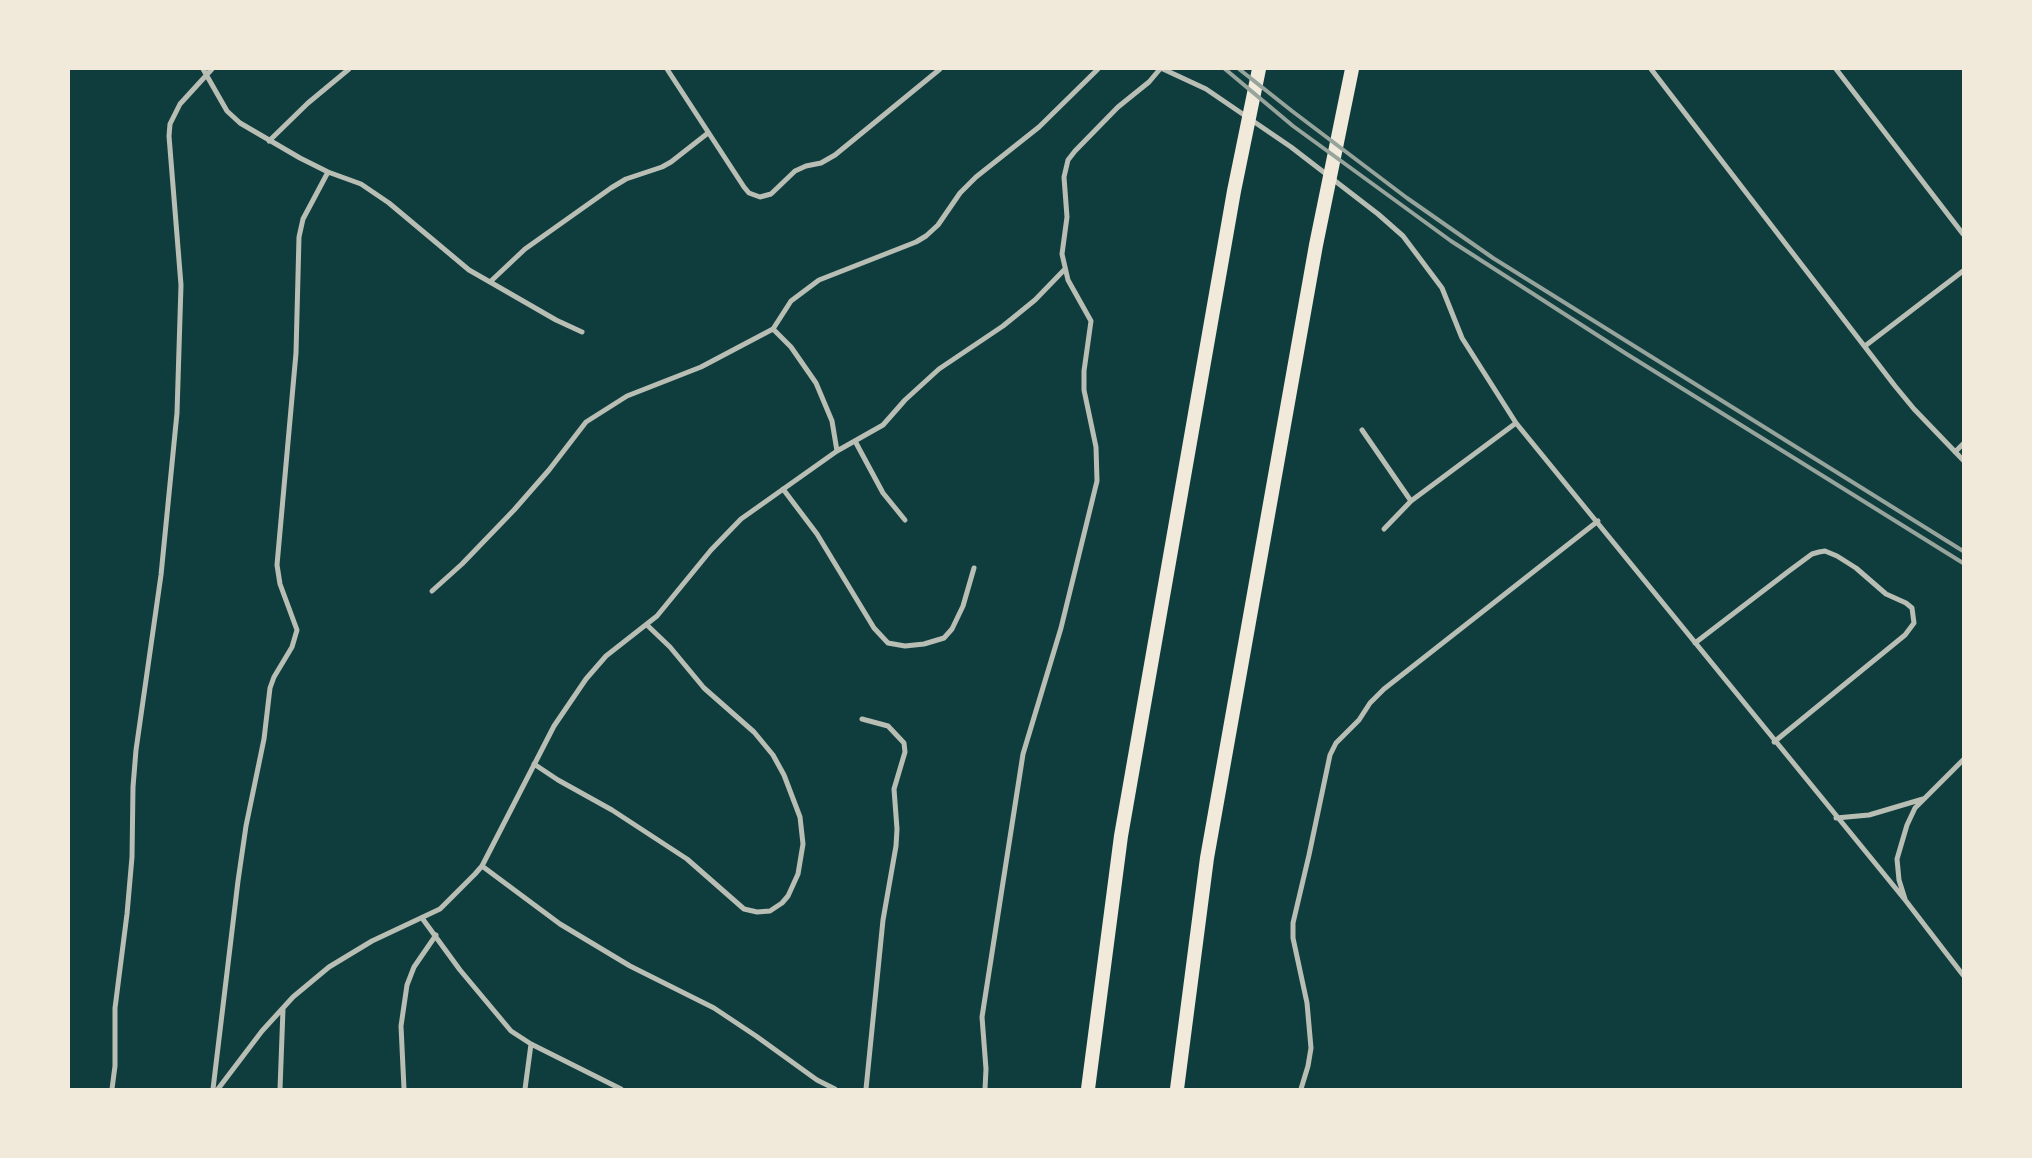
<!DOCTYPE html>
<style>
body{margin:0}
#map{position:relative;width:2032px;height:1158px;overflow:hidden;background:#0f3d3e;font-family:"Archivo Narrow",sans-serif}
canvas{display:block}
.frame{position:absolute;inset:0;border:70px solid #f1e9da;pointer-events:none}
</style>
<div id="map">
<canvas width="2032" height="1158"></canvas>
<div class="frame"></div>
</div>
<script>
const c = document.querySelector('canvas').getContext('2d');
c.lineJoin = 'round';
const shape = rows => new Path2D(rows.map(r => 'M' + r).join(''));
function strokePath(path, color, width, dash) { c.strokeStyle = color; c.lineWidth = width; c.lineCap = dash ? 'butt' : 'round'; c.setLineDash(dash || []); c.stroke(path); }
strokePath(shape([
 [203,69,227,111,240,123,300,158,328,172,361,184,389,203,469,270,490,282,525,249,611,188,626,179,662,167,671,162,708,133],
 [667,69,744,187,749,193,760,197,771,194,795,171,806,166,821,163,835,155,940,69],
 [1163,69,1206,89,1291,147,1378,214,1403,236,1442,288,1462,338,1516,423,1906,901,1963,975],
 [1651,69,1895,386,1914,409,1963,460],
 [1836,69,1963,234],
 [269,141,308,103,349,69],
 [490,282,556,320,582,332],
 [773,329,791,301,819,280,916,242,926,236,938,225,960,193,976,177,1039,127,1098,69],
 [1865,346,1963,271],
 [1362,430,1411,501],
 [855,441,883,493,905,520],
 [1955,452,1963,444],
 [783,489,817,534,874,628,888,643,905,646,924,644,944,638,952,629,963,606,974,568],
 [1384,529,1411,501,1516,423],
 [432,591,462,564,514,510,549,470,586,422,627,396,701,367,773,329,791,347,816,383,832,421,837,451],
 [1695,643,1789,571,1812,554,1819,552,1825,551,1837,556,1856,568,1886,594,1906,603,1912,608,1914,623,1905,635,1774,742],
 [862,719,888,726,904,743,905,752,894,789,897,829,896,846,883,920,866,1089],
 [534,764,558,780,612,810,687,859,744,909,757,912,770,911,782,903,788,896,798,874,803,844,800,817,784,775,773,755,754,732,704,688,670,647,647,625],
 [1836,818,1869,815,1923,799],
 [482,866,560,924,630,966,714,1008,756,1036,817,1080,835,1089],
 [1905,899,1899,880,1897,859,1907,825,1915,808,1963,760],
 [422,918,460,970,511,1031,531,1044,621,1089],
 [112,1089,115,1066,115,1008,127,914,132,857,133,787,136,750,161,575,177,413,181,285,169,136,170,124,180,104,212,69],
 [213,1089,238,881,246,826,264,739,270,688,274,677,292,647,297,630,280,584,277,565,296,353,299,237,303,219,328,172],
 [218,1089,262,1031,293,997,329,967,372,941,440,909,475,874,482,866,554,726,586,679,606,656,657,616,711,550,741,519,837,451,883,425,905,400,939,369,1003,326,1035,300,1065,269],
 [280,1089,283,1009],
 [404,1089,401,1026,407,985,414,967,436,935],
 [525,1089,531,1044],
 [985,1089,986,1069,982,1017,1023,754,1061,628,1097,481,1096,447,1084,390,1084,371,1091,321,1068,280,1062,254,1067,217,1064,177,1068,160,1075,151,1118,107,1149,82,1160,69],
 [1301,1089,1308,1066,1311,1048,1307,1003,1293,938,1293,923,1309,855,1330,755,1336,743,1359,720,1370,703,1384,689,1598,521]
]), '#b8beb3', 5);
strokePath(shape([
 [1088,1089,1121,836,1234,191,1259,69],
 [1177,1089,1207,858,1316,245,1352,69]
]), '#f1e9da', 14);
strokePath(shape([
 [1225,69,1293,126,1451,241,1625,353,1963,563],
 [1239,69,1292,111,1407,198,1493,258,1963,551]
]), '#97a49c', 4);
</script>
